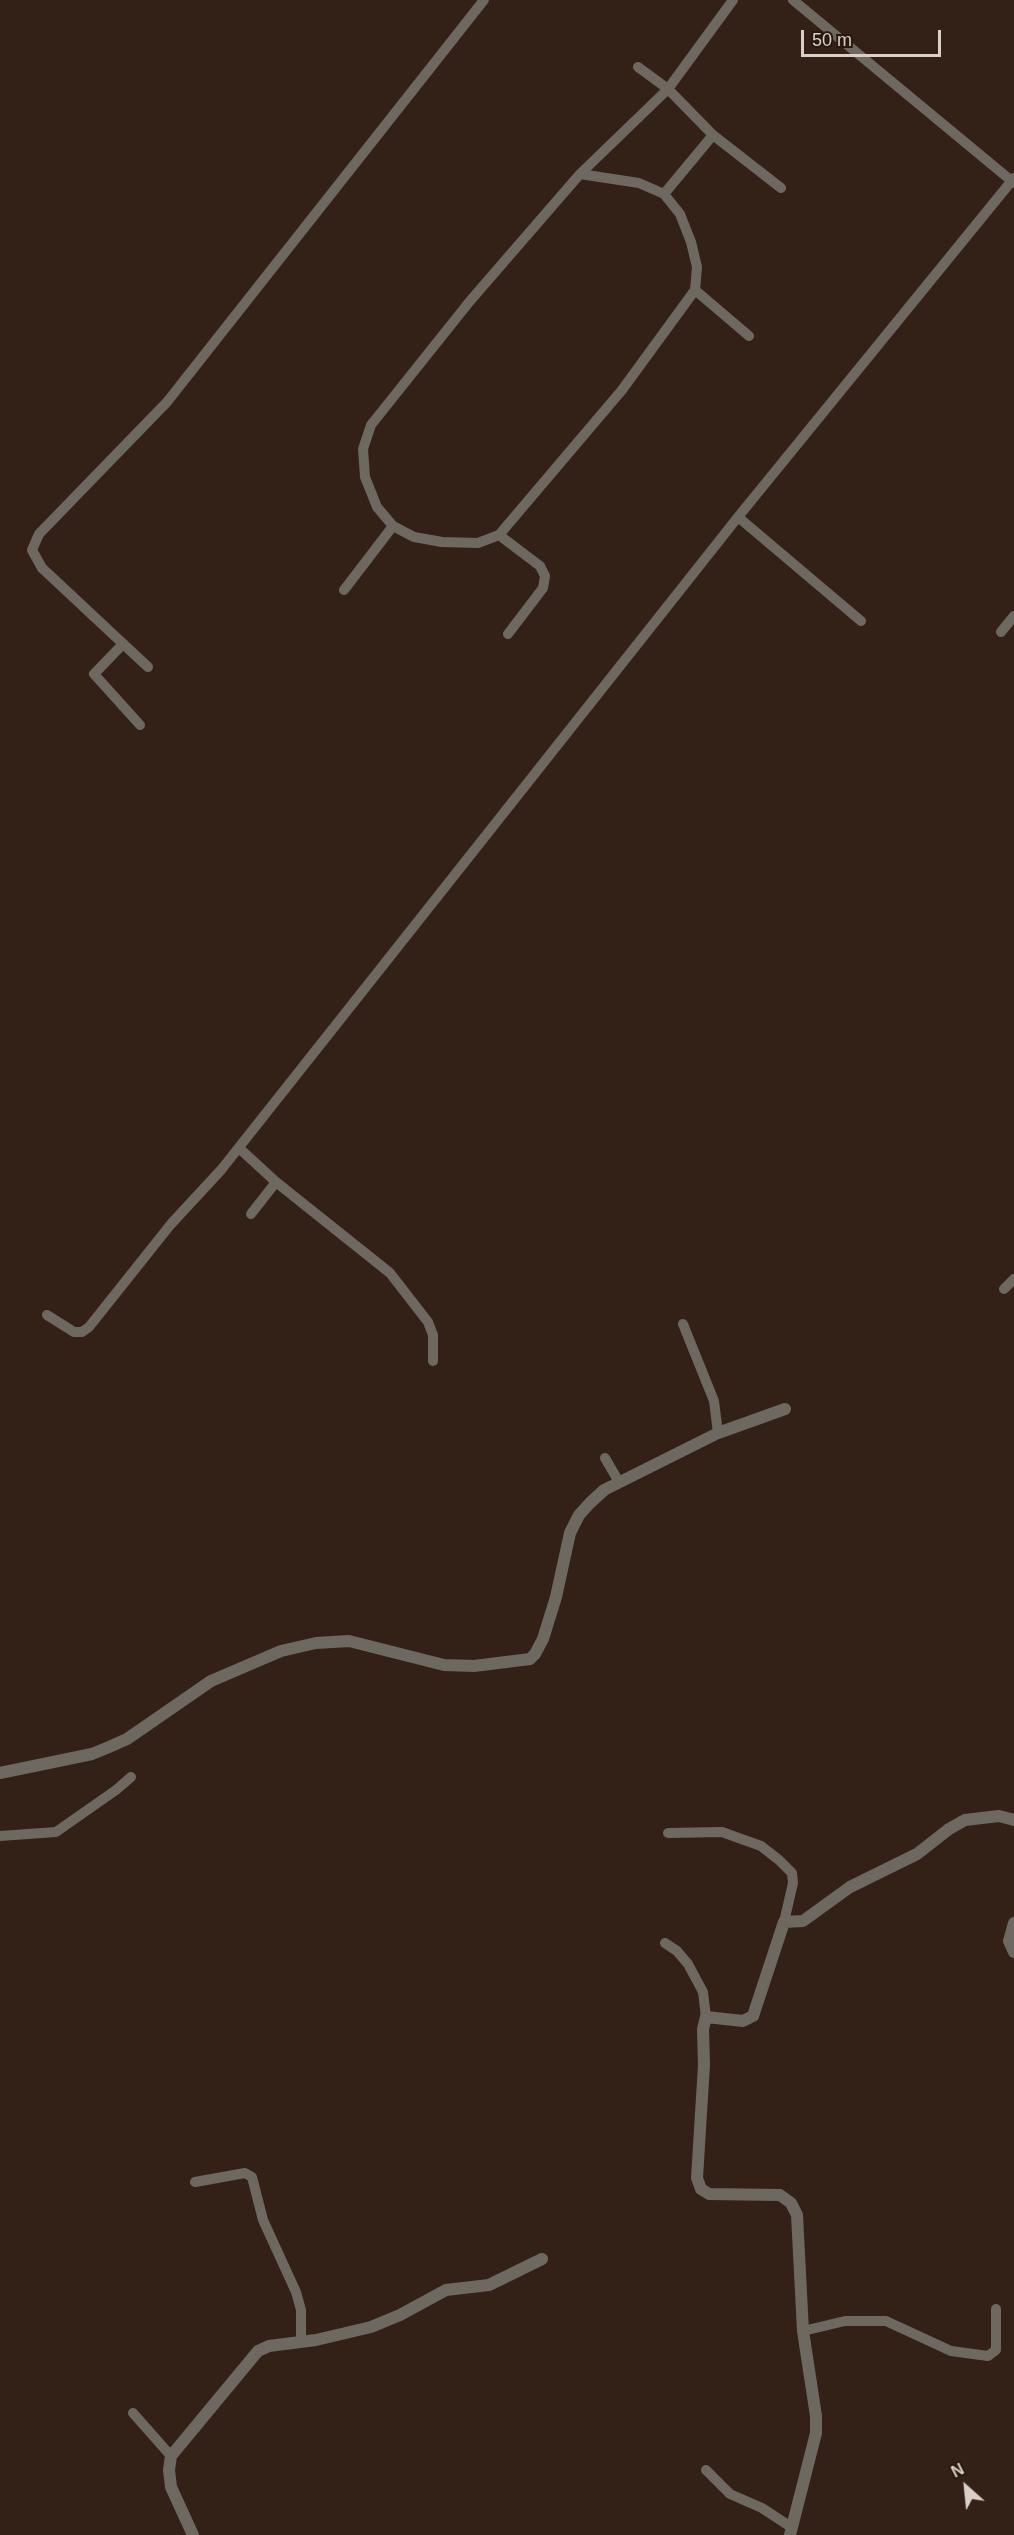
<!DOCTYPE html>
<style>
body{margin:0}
#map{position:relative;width:1014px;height:2535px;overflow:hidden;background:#332118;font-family:Arial,sans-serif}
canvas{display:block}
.north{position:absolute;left:936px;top:2457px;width:60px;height:60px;-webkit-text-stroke:4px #28180e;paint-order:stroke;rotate:333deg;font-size:16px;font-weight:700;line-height:24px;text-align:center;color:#dbcfc9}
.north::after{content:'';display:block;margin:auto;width:21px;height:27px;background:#dbcfc9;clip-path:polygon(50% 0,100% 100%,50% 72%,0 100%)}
.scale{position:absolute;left:801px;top:30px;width:140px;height:27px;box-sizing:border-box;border:3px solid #dbcfc9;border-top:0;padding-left:8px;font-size:18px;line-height:21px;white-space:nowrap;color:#dbcfc9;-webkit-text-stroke:4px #28180e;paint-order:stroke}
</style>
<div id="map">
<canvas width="1014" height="2535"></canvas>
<div class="north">N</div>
<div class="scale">50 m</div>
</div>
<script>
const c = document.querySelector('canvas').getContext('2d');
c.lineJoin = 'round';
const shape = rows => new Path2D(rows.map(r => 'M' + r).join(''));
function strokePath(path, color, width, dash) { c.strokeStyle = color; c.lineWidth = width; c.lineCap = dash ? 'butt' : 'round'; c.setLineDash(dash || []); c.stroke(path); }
strokePath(shape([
 [733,0,668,89,713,135,781,188],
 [793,0,1014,183],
 [580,174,668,89,638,67],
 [664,194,680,214,691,242,697,267,695,290,622,390,499,535,478,543,442,542,414,537,393,526,377,507,365,477,363,449,371,425,470,301,580,174,639,183,664,194,713,135],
 [695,290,749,336],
 [738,517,861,621],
 [499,535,540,566,545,576,543,588,508,634],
 [344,590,393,526],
 [1001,632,1014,616],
 [123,644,94,674,140,725],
 [148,667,42,568,32,550,39,534,167,402,484,0],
 [239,1148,276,1182,390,1273,428,1322,433,1335,433,1361],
 [251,1214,276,1182],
 [1004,1289,1014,1279],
 [47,1315,74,1332,82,1332,89,1327,171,1224,221,1170,738,517,1014,178],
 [683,1324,714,1401,718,1433],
 [605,1458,619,1482],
 [668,1833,722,1832,761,1846,779,1860,792,1873,793,1883,784,1922],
 [0,1836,56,1832,116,1790,131,1777],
 [665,1943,677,1951,688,1964,703,1992,706,2017],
 [195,2182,245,2173,252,2177,263,2220,296,2292,301,2310,301,2342],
 [803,2331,845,2321,886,2321,951,2351,988,2356,996,2350,996,2309],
 [133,2413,171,2456],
 [706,2470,730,2494,762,2508,791,2527]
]), '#6d6960', 10);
strokePath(shape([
 [0,1773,92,1754,109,1747,127,1739,211,1681,281,1651,316,1643,349,1641,444,1665,474,1666,530,1659,535,1654,543,1639,556,1597,570,1533,579,1515,590,1503,604,1490,718,1433,785,1409],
 [1014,1923,1009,1941,1014,1952],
 [193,2535,171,2487,169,2470,171,2456,258,2351,269,2346,316,2340,371,2327,400,2315,446,2290,489,2285,542,2259],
 [790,2535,816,2433,816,2416,803,2331,797,2215,791,2203,780,2195,709,2194,701,2189,697,2178,704,2065,703,2029,706,2017,743,2021,753,2016,784,1922,803,1921,850,1887,917,1854,949,1829,965,1820,999,1816,1014,1820]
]), '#6d6960', 12);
</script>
